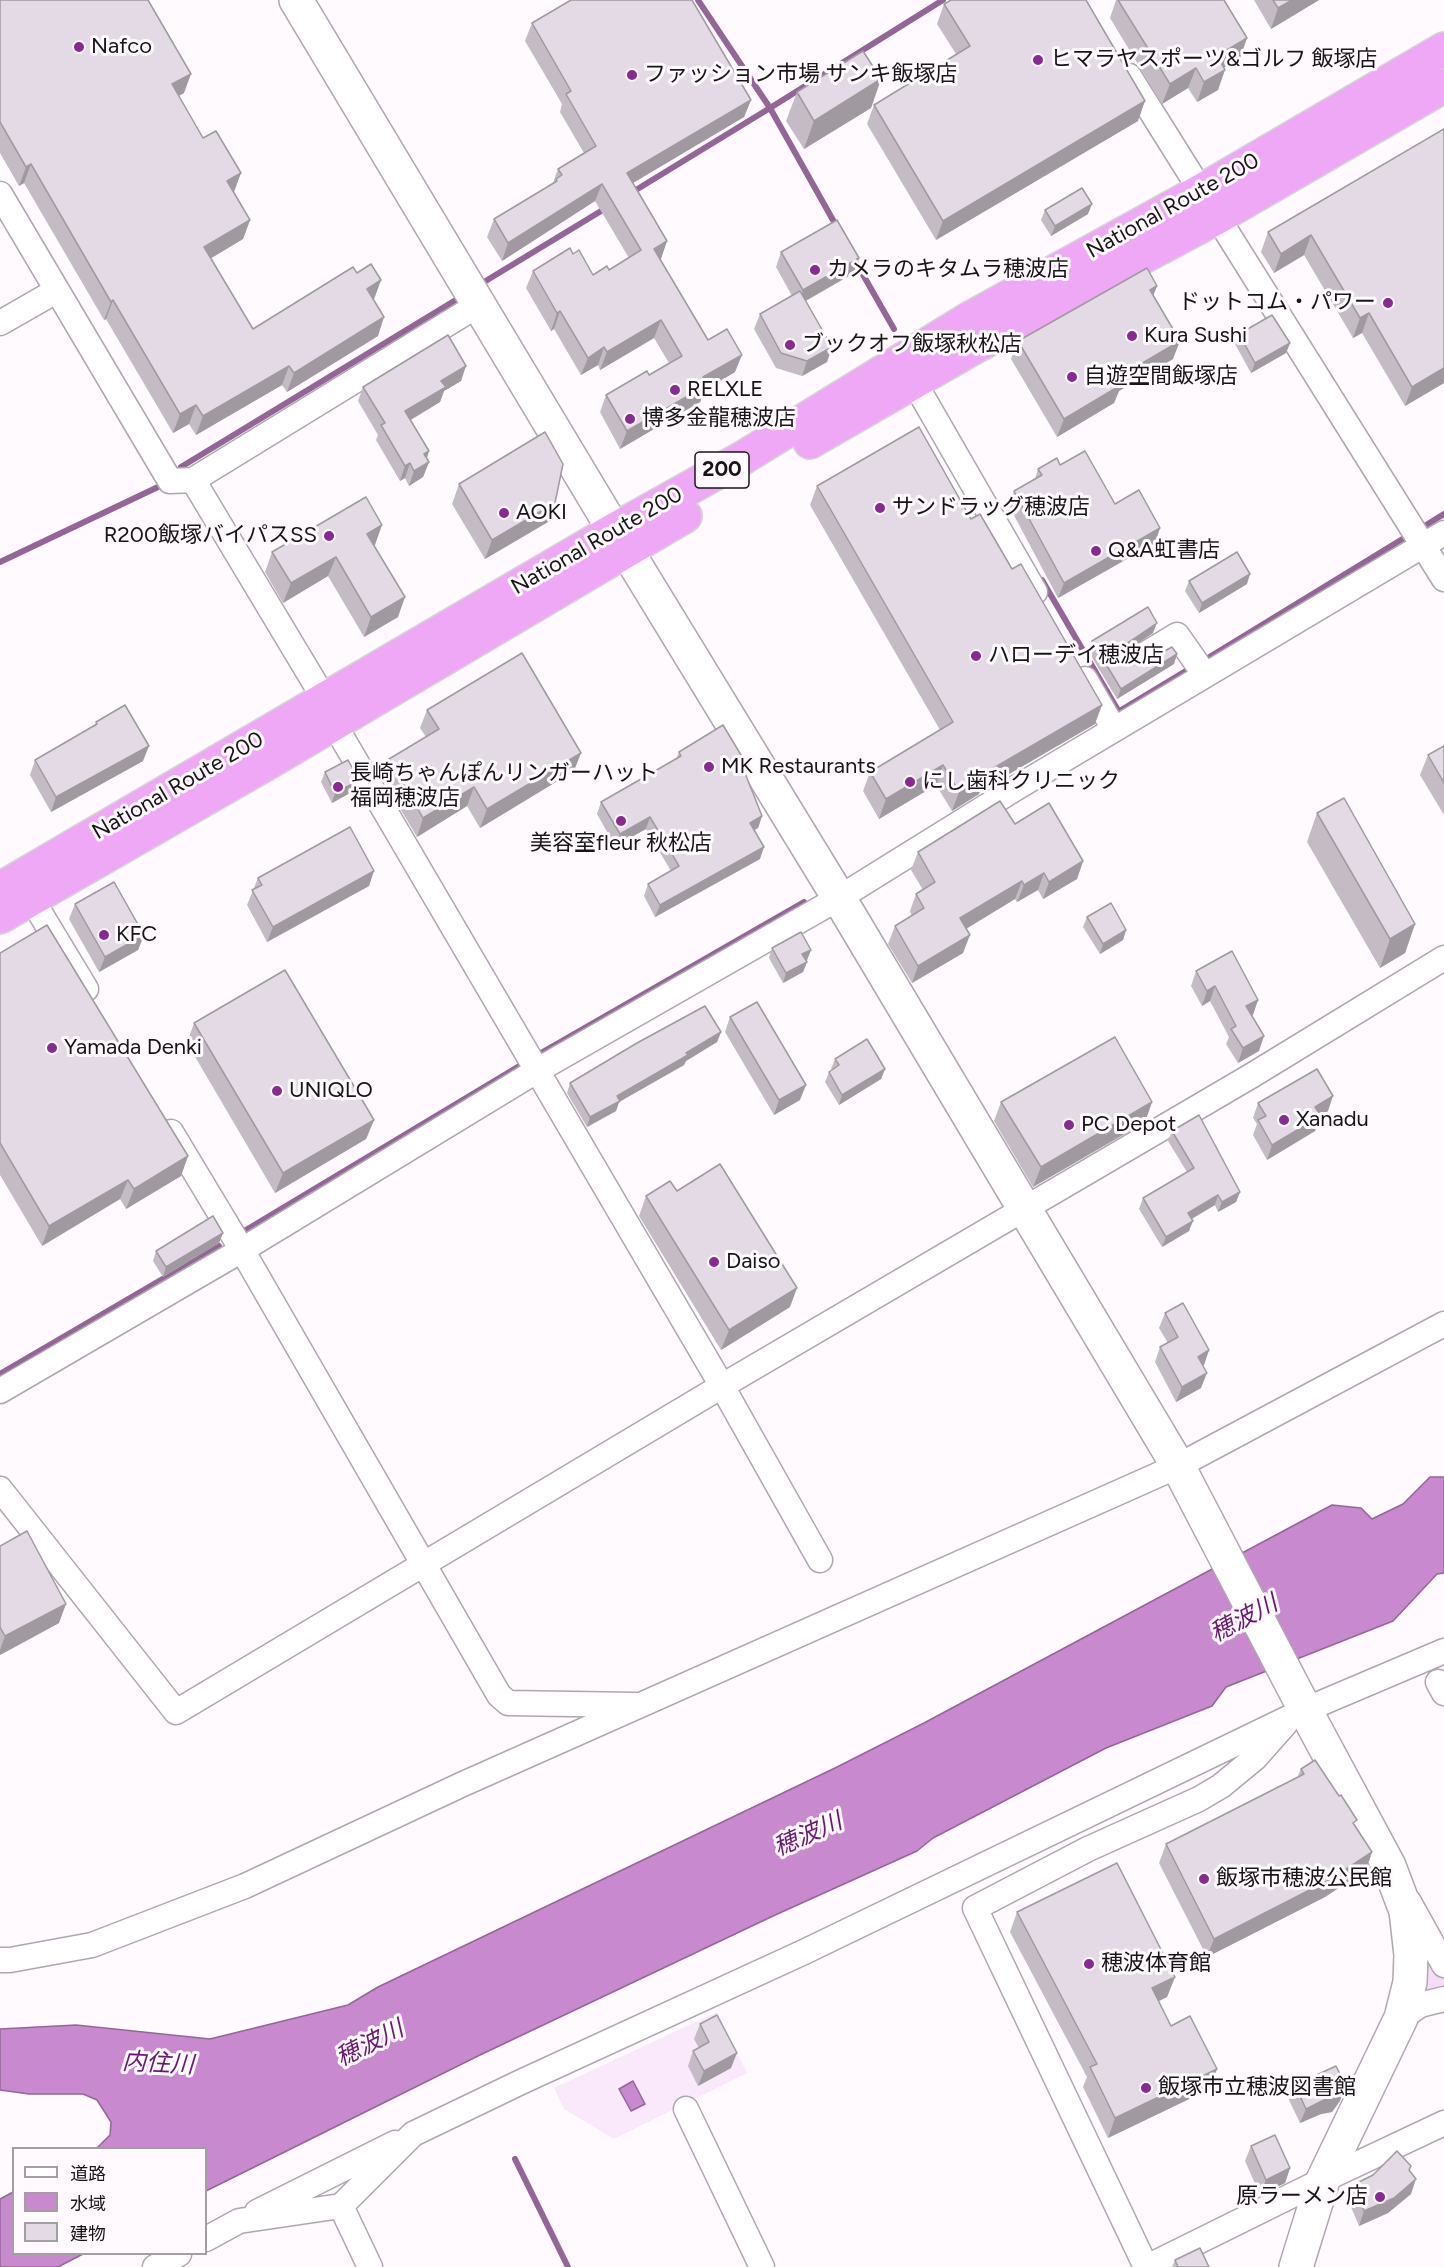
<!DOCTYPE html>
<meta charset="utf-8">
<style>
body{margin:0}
#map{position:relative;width:1444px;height:2267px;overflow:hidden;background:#fefafe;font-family:Figtree,"Noto Sans JP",sans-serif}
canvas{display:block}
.legend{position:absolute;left:12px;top:2147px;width:195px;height:108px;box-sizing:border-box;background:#fefafe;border:2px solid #a29ea2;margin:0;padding:8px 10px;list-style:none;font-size:18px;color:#181518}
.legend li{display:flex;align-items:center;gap:12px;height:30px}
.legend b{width:30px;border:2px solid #a29ea2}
</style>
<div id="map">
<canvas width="1444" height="2267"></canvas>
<ul class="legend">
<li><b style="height:8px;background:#fff"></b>道路</li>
<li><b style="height:16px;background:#c989cf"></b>水域</li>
<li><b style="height:16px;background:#e4dae5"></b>建物</li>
</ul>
</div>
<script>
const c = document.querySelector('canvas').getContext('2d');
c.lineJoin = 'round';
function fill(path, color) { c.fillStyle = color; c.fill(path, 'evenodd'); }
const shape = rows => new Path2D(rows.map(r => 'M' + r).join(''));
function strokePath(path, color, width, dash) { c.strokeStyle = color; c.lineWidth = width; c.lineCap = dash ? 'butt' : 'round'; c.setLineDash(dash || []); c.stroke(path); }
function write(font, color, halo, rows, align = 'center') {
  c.font = font + ' Figtree,"Noto Sans JP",sans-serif'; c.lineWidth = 6; c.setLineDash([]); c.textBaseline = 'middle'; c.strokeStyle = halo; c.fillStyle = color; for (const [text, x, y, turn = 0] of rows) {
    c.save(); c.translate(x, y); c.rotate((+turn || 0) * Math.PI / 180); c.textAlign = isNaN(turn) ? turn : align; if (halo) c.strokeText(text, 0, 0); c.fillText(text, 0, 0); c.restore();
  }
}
fill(shape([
 [717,2012,747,2073,614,2139,564,2109,554,2088]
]), '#f9e9fa');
fill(shape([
 [1422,1939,1444,1978,1444,1992,1420,1999]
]), '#f6dcf9');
const water = shape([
 [1430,1477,1444,1477,1444,1573,1437,1574,1393,1621,1226,1687,1212,1706,1106,1748,933,1838,917,1851,773,1916,480,2055,206,2191,206,2148,97,2148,110,2135,111,2122,97,2100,83,2094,29,2094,0,2090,0,2029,76,2025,210,2039,348,2005,378,1987,835,1768,924,1723,1332,1505,1361,1508,1372,1519,1403,1504,1430,1477],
 [633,2081,645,2104,631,2111,619,2089,633,2081],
 [13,2192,14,2254,83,2254,58,2267,0,2267,0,2199,13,2192]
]);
fill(water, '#c989cf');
strokePath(water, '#946698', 1.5);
strokePath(shape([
 [698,0,770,108,943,0],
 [631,193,770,108,838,229],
 [854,259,894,329],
 [484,282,606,208],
 [181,467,459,298],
 [1418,530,1444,514],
 [0,562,158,487],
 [1042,580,1119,712],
 [1203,661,1409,535],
 [1113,715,1194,666],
 [541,1053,804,902],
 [241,1233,521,1065],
 [0,1374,219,1246],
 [515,2159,568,2267]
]), '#946698', 6);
const street = shape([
 [1129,76,1444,579],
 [0,194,170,481,193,480,478,305],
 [0,323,56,291],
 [914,382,1035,592],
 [193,480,325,700],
 [1134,661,1177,635,1205,675],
 [1085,679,1114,729],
 [334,724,722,1386,820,1560],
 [31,898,86,989],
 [171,1132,242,1250,499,1695,508,1703,635,1705],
 [0,1391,242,1250,538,1070,839,898,1016,788,1444,533],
 [0,1489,176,1712,722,1386,1251,1076,1444,958],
 [1438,1682,1444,1693],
 [1409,1902,1444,1965],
 [0,1960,10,1960,92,1945,245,1886,463,1784,1178,1466,1444,1324],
 [1401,2018,1420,2005,1444,1999],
 [686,2109,762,2267],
 [341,2206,370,2267],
 [257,2212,395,2143],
 [206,2239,239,2221,341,2206,413,2134,521,2082,804,1952,1305,1710,1444,1651],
 [155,2267,179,2254],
 [1146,2267,975,1908,1088,1849,1199,1799,1221,1786,1255,1758,1286,1723],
 [1147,2267,1323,2180,1444,2123]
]);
const secondary = shape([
 [296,0,614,530,839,898,1178,1466,1311,1721,1389,1866,1406,1911,1411,1955,1410,1982,1401,2018,1323,2180,1296,2267]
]);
const highway = shape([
 [810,442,973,348,1218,217,1444,86],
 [0,889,614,530,741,459,967,320,1201,191,1444,49],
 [0,917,271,761,685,516]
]);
strokePath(street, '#b0a6b1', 27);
strokePath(secondary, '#b0a6b1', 36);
strokePath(highway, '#d5d5d5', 36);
strokePath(street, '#fff', 24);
strokePath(secondary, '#fff', 33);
strokePath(highway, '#efa8f6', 33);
fill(shape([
 [0,0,184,93,179,96,250,220,243,239,211,258,253,329,357,273,381,280,374,299,378,336,287,392,282,385,196,435,189,424,173,433,106,319,104,320,24,183,19,186,0,153],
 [1116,0,1224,0,1247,38,1240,58,1224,67,1218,90,1197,102,1188,88,1162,104,1110,18],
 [1254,0,1319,0,1271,29],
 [944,4,1138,121,936,240,867,124,874,105,956,54,937,24],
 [532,23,751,100,744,117,633,183,667,241,660,259,708,340,735,372,705,390,700,402,620,449,600,412,606,395,649,375,669,363,654,338,600,370,598,365,581,375,554,329,551,331,526,288,533,271,573,254,593,275,609,270,629,258,595,201,502,261,487,237,494,219,553,183,558,169,584,153,560,112,562,104,525,41],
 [881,79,871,108,804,149,786,121,797,92],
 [1444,129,1444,383,1405,406,1362,333,1353,338,1304,255,1274,273,1261,252,1268,232],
 [1045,210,1088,214,1051,236,1041,220],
 [781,252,859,258,854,273,806,301,832,347,827,362,802,376,776,368,754,329,760,314,792,296,776,267],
 [1157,286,1153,295,1173,359,1119,391,1114,403,1057,437,1011,359,1018,341],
 [1239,334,1290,343,1286,353,1251,373,1235,344],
 [461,381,444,391,440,402,411,420,429,451,427,458,429,462,423,477,409,486,405,478,400,481,376,440,378,435,358,401,363,387],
 [1060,465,1115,504,1160,528,1155,543,1058,598,1009,506,1014,491,1035,479,1038,469],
 [459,484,548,522,485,559,452,504],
 [817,486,971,519,1095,724,980,791,979,794,952,811,936,785,879,819,863,791,870,772,940,730,810,505],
 [374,545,398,617,364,637,328,576,283,603,265,572,272,552],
 [1189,581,1247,584,1199,613,1185,591],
 [1153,633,1124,652,1126,659,1131,664,1139,665,1177,654,1174,664,1117,699,1088,651,1092,641],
 [427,710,574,771,480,828,467,806,417,837,382,778,389,759,426,737,420,728],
 [96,722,143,761,51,812,30,775,35,760,95,725],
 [1444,746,1444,815,1420,775,1428,755],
 [679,752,744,760,742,767,762,816,758,828,754,830,760,859,655,917,644,896,648,884,671,871,646,829,615,846,597,814,601,802,676,759],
 [325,772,357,776,350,793,332,803,321,782],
 [1317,813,1415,924,1405,953,1380,968,1307,842],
 [1015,824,1083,861,1077,879,1043,899,1038,890,1017,902,1015,899,966,929,963,953,912,983,888,944,895,926,912,916,910,911,916,894,923,890,911,870,918,852],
 [258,878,369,886,267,942,247,905],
 [75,904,144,935,138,950,99,972,69,919],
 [1087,917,1126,930,1123,940,1100,954,1083,927],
 [772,948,811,950,807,960,806,960,807,962,803,972,783,983,769,958],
 [0,953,188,1156,181,1176,126,1209,120,1199,42,1246,0,1175],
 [1196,971,1258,1000,1252,1015,1259,1051,1238,1063,1226,1044,1229,1037,1210,1001,1202,1006,1191,986],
 [730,1017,800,1100,774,1115,725,1032],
 [194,1023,374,1120,366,1139,275,1193,187,1043],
 [721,1032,717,1042,686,1061,684,1065,619,1102,616,1111,587,1127,567,1093,570,1083],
 [835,1059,885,1069,881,1079,839,1105,825,1082,829,1072,832,1070,831,1069],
 [1001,1102,1152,1102,1145,1122,1033,1187,994,1121],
 [1258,1103,1328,1111,1320,1116,1315,1131,1267,1160,1253,1135,1257,1124,1253,1118],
 [1172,1131,1240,1192,1236,1202,1218,1212,1215,1205,1192,1219,1189,1231,1162,1247,1139,1209,1143,1198,1187,1172,1168,1141],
 [677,1191,790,1307,721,1350,639,1216,646,1196],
 [223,1233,219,1243,163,1277,153,1261,156,1251],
 [1165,1313,1209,1350,1203,1366,1201,1388,1176,1402,1155,1362,1160,1347,1168,1343,1159,1328],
 [0,1546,59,1623,0,1655],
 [1301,1769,1355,1825,1372,1852,1366,1870,1325,1897,1207,1957,1159,1863,1166,1844,1297,1778],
 [1017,1912,1175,1977,1167,1997,1158,2001,1171,2026,1210,2089,1108,2138,1083,2087,1087,2077,1010,1932],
 [700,2024,731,2068,698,2086,688,2066,693,2051,699,2048,694,2039],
 [1295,2085,1340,2101,1332,2112,1321,2114,1300,2123,1289,2100],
 [1251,2146,1290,2168,1285,2183,1260,2195,1245,2161],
 [1411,2166,1409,2171,1411,2194,1388,2213,1359,2226,1348,2200,1353,2185],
 [1175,2260,1209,2267,1172,2267]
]), '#c4bbc5');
fill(shape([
 [1292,0,1319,0,1271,29,1278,8],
 [1247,38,1240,58,1210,76,1217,56],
 [1196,68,1188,88,1162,104,1170,84],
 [1225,70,1218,90,1197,102,1204,82],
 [191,74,184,93,165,103,172,84],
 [881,79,871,108,804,149,814,121],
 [751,100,744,117,621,190,627,173],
 [1145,101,1138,121,936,240,943,221],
 [31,164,24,183,19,186,26,167],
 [241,173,234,192,227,181],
 [602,184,595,201,502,261,508,243],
 [1092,204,1088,214,1051,236,1055,226],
 [250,220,243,239,198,266,204,247],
 [1311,235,1304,255,1274,273,1281,254],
 [667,241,661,259,647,267,654,249],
 [859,258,854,273,798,305,803,290],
 [381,280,374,299,360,308,367,289],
 [1157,286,1150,304,1150,290],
 [113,300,106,319,104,320,111,302],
 [560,311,554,329,551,331,557,313],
 [1369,313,1362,333,1353,338,1360,318],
 [384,317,378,336,287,392,294,373],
 [661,320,654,338,600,370,607,352],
 [1180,341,1173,359,1119,391,1114,403,1057,437,1064,419,1117,378],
 [1290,343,1286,353,1251,373,1255,363],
 [604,347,598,365,581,375,588,358],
 [832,347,827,362,802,376,807,361],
 [742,355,735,372,705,390,700,402,620,449,627,431,703,377],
 [289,366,282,385,196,435,203,416],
 [466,366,461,381,444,391,440,402,400,426,405,411,441,381],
 [1444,368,1444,383,1405,406,1412,387],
 [196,405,189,424,173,433,180,414],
 [429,451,424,465,429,462,423,477,409,486,414,471,424,454],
 [410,463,405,478,400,481,405,466],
 [555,503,548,522,485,559,492,540],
 [382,525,375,545,360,553,367,534],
 [1160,528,1155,543,1058,598,1064,583],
 [336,557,328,576,283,603,291,583],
 [1250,574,1247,584,1199,613,1202,603],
 [405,597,398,617,364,637,371,617],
 [1157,623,1153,633,1122,654,1126,644],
 [1177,654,1174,664,1117,699,1121,689],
 [1102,705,1095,724,980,791,979,794,952,811,959,792,985,773],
 [149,746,143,761,51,812,56,797],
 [581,753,574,771,480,828,487,809],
 [943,765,936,785,879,819,886,799],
 [357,776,350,793,332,803,335,793,352,779],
 [474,787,467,806,417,837,423,818],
 [762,816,758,828,745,835,750,823],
 [650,817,646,829,615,846,620,834],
 [764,847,760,859,655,917,660,905],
 [1083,861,1077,879,1043,899,1049,882],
 [374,871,369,886,267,942,273,927],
 [1044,873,1038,890,1017,902,1024,885],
 [1022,881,1015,899,954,936,960,918],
 [1415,924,1405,953,1380,968,1390,939],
 [1126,930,1123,940,1100,954,1103,944],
 [144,935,138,950,99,972,105,957],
 [970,935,963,953,912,983,918,966],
 [811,950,807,960,799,964,802,954],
 [807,962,803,972,783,983,786,973],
 [1215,986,1210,1001,1202,1006,1207,991],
 [1258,1000,1253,1015,1241,1021,1246,1006],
 [721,1032,717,1042,686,1061,684,1065,619,1102,616,1111,587,1127,590,1117,617,1096],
 [1264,1036,1259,1051,1238,1063,1243,1048],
 [885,1069,881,1079,839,1105,842,1095],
 [806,1085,800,1100,774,1115,779,1100],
 [1333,1096,1328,1111,1310,1122,1315,1107],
 [1152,1102,1145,1122,1033,1187,1041,1167],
 [1321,1116,1315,1131,1267,1160,1272,1145],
 [374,1120,366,1139,275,1193,283,1173],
 [188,1156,181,1176,126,1209,134,1189],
 [128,1180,120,1199,42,1246,49,1226],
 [1240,1192,1236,1202,1218,1212,1222,1202],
 [1218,1195,1215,1205,1184,1223,1188,1213],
 [1193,1221,1189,1231,1162,1247,1166,1237],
 [223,1233,219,1243,163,1277,166,1267],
 [797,1288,790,1307,721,1350,729,1330],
 [1209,1350,1204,1365,1192,1372,1198,1357],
 [1207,1373,1201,1388,1176,1402,1182,1387],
 [66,1604,59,1623,0,1655,0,1650,5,1636],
 [1372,1852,1366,1870,1325,1897,1207,1957,1214,1939],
 [1175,1977,1167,1997,1145,2008,1152,1988],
 [737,2053,731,2068,698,2086,704,2071],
 [1217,2069,1210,2089,1108,2138,1115,2118],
 [1346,2086,1340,2101,1332,2112,1321,2114,1300,2123,1306,2109],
 [1290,2168,1285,2183,1260,2195,1266,2180],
 [1416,2179,1411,2194,1388,2213,1359,2226,1364,2211]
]), '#a099a0');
const building = shape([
 [0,0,148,0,191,74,172,84,203,138,216,131,241,173,227,181,250,220,204,247,253,329,353,267,357,273,371,264,381,280,367,289,384,317,294,373,289,366,203,416,196,405,180,414,113,300,111,302,31,164,26,167,0,122,0,0],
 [571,0,692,0,751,100,627,173,667,241,654,249,708,340,727,329,742,355,703,377,707,385,627,431,606,395,647,371,649,375,682,356,661,320,607,352,604,347,588,358,560,311,557,313,533,271,570,248,573,254,579,250,593,275,607,266,609,270,641,250,602,184,508,243,494,219,557,181,556,179,562,175,558,169,596,146,566,94,571,91,532,23,571,0],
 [951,0,1086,0,1145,101,943,221,874,105,970,46,944,4,951,0],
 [1118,0,1224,0,1247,38,1217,56,1225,70,1204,82,1196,68,1170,84,1118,0],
 [1273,0,1292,0,1278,8,1273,0],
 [863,51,881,79,814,121,797,92,863,51],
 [1444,129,1444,368,1412,387,1369,313,1360,318,1311,235,1281,254,1268,232,1444,129],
 [1082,188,1092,204,1055,226,1045,210,1082,188],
 [837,220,859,258,803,290,781,252,837,220],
 [1147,268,1157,286,1150,290,1180,341,1117,378,1121,385,1064,419,1018,341,1147,268],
 [800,291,832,347,807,361,781,353,760,314,800,291],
 [1272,315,1290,343,1255,363,1239,334,1272,315],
 [448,335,466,366,441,381,446,387,405,411,429,451,424,454,429,462,414,471,410,463,405,466,381,425,385,423,363,387,448,335],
 [919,427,971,519,980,514,1012,569,1021,564,1102,705,985,773,986,775,959,792,943,765,886,799,870,772,953,722,817,486,919,427],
 [545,432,563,464,555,503,492,540,459,484,545,432],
 [1085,451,1115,504,1139,490,1160,528,1064,583,1014,491,1042,475,1038,469,1057,458,1060,465,1085,451],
 [366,497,382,525,367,534,405,597,371,617,336,557,291,583,272,552,366,497],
 [1237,552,1250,574,1202,603,1189,581,1237,552],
 [1148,607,1157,623,1126,644,1123,652,1126,659,1131,664,1139,665,1172,647,1177,654,1121,689,1092,641,1148,607],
 [522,653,581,753,487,809,474,787,423,818,389,759,439,729,427,710,522,653],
 [125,705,149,746,56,797,35,760,97,724,96,722,125,705],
 [723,725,744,760,741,763,762,816,750,823,764,847,660,905,648,884,679,866,650,817,620,834,601,802,681,756,679,752,723,725],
 [1444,746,1444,783,1428,755,1444,746],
 [348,760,357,776,352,779,354,783,335,793,325,772,348,760],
 [1344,798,1415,924,1390,939,1317,813,1344,798],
 [1000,801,1015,824,1049,803,1083,861,1049,882,1044,873,1024,885,1022,881,960,918,970,935,918,966,895,926,924,908,916,894,935,882,918,852,1000,801],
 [350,827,374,871,273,927,252,890,262,885,258,878,350,827],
 [114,882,144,935,105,957,75,904,114,882],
 [1111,903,1126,930,1103,944,1087,917,1111,903],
 [47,925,188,1156,134,1189,128,1180,49,1226,0,1143,0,953,47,925],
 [801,932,811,950,802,954,807,962,786,973,772,948,801,932],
 [1232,951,1258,1000,1246,1006,1264,1036,1243,1048,1231,1029,1236,1026,1215,986,1207,991,1196,971,1232,951],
 [285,970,374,1120,283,1173,194,1023,285,970],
 [757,1002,806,1085,779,1100,730,1017,757,1002],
 [705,1006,721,1032,686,1053,688,1055,617,1096,620,1101,590,1117,570,1083,637,1043,705,1006],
 [1115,1037,1152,1102,1041,1167,1001,1102,1115,1037],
 [867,1039,885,1069,842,1095,829,1072,839,1065,835,1059,867,1039],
 [1317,1069,1333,1096,1315,1107,1321,1116,1272,1145,1258,1120,1266,1116,1258,1103,1317,1069],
 [1199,1115,1240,1192,1222,1202,1218,1195,1188,1213,1193,1221,1166,1237,1143,1198,1194,1168,1172,1131,1199,1115],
 [720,1164,797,1288,729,1330,646,1196,670,1181,677,1191,720,1164],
 [213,1216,223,1233,166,1267,156,1251,213,1216],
 [1183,1303,1209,1350,1198,1357,1207,1373,1182,1387,1160,1347,1178,1337,1165,1313,1183,1303],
 [27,1531,66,1604,5,1636,0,1627,0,1546,27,1531],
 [1315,1760,1339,1796,1341,1795,1357,1820,1353,1823,1372,1852,1331,1879,1214,1939,1166,1844,1304,1774,1301,1769,1315,1760],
 [1117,1863,1175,1977,1152,1988,1171,2026,1190,2016,1217,2069,1115,2118,1090,2067,1097,2064,1017,1912,1117,1863],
 [717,2015,737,2053,704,2071,693,2051,709,2042,700,2024,717,2015],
 [1336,2066,1346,2086,1338,2097,1326,2099,1306,2109,1295,2085,1336,2066],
 [1275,2135,1290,2168,1266,2180,1251,2146,1275,2135],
 [1397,2151,1411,2166,1409,2170,1416,2179,1394,2198,1364,2211,1353,2185,1373,2175,1397,2151],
 [1200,2248,1209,2267,1178,2267,1175,2260,1200,2248]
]);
fill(building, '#e4dae5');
strokePath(building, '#a099a0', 1.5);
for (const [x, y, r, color] of [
 [79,47,6,"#892a94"],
 [1038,60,6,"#892a94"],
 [632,75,6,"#892a94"],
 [815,270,6,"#892a94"],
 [1388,303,6,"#892a94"],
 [1132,336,6,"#892a94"],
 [790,345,6,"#892a94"],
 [1072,377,6,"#892a94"],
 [675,390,6,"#892a94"],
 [630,419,6,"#892a94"],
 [880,508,6,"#892a94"],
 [504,513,6,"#892a94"],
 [329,536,6,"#892a94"],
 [1096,551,6,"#892a94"],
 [976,656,6,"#892a94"],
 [709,767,6,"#892a94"],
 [910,782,6,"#892a94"],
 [338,787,6,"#892a94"],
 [621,821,6,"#892a94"],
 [104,935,6,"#892a94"],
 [52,1048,6,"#892a94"],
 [277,1091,6,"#892a94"],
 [1284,1120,6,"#892a94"],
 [1069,1125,6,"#892a94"],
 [714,1262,6,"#892a94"],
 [1204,1879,6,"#892a94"],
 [1089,1964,6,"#892a94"],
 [1146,2088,6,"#892a94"],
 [1380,2197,6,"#892a94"]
]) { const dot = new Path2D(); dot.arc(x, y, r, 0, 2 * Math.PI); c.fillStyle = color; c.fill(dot); strokePath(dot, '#fefafe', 2); }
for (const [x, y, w] of [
 [722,470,54]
]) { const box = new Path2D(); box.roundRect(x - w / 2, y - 18, w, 36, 4.5); c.fillStyle = '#fefafe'; c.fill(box); strokePath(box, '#181518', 1.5); }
write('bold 21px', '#181518', null, [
 ["200",722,470]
]);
write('22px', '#181518', '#fefafe', [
 ["Nafco",91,47],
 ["ヒマラヤスポーツ&ゴルフ 飯塚店",1050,60],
 ["ファッション市場 サンキ飯塚店",644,75],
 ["カメラのキタムラ穂波店",827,270],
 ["ドットコム・パワー",1376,303,"right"],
 ["Kura Sushi",1144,336],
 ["ブックオフ飯塚秋松店",802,345],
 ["自遊空間飯塚店",1084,377],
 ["RELXLE",687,390],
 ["博多金龍穂波店",642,419],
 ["サンドラッグ穂波店",892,508],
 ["AOKI",516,513],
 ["R200飯塚バイパスSS",317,536,"right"],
 ["Q&A虹書店",1108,551],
 ["ハローデイ穂波店",988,656],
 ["MK Restaurants",721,767],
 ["長崎ちゃんぽんリンガーハット",350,774],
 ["福岡穂波店",350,799],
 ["にし歯科クリニック",922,782],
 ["美容室fleur 秋松店",621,844,"center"],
 ["KFC",116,935],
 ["Yamada Denki",64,1048],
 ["UNIQLO",289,1091],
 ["Xanadu",1296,1120],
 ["PC Depot",1081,1125],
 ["Daiso",726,1262],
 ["飯塚市穂波公民館",1216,1879],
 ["穂波体育館",1101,1964],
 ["飯塚市立穂波図書館",1158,2088],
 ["原ラーメン店",1368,2197,"right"]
], 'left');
write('22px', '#181518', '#fefafe', [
 ["National Route 200",1173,206,-29],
 ["National Route 200",597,541,-30],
 ["National Route 200",178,786,-30]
]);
write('italic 24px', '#681a71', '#fefafe', [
 ["穂波川",1244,1619,-28],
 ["穂波川",808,1835,-24],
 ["穂波川",370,2044,-27],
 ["内住川",158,2064,3]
]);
</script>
